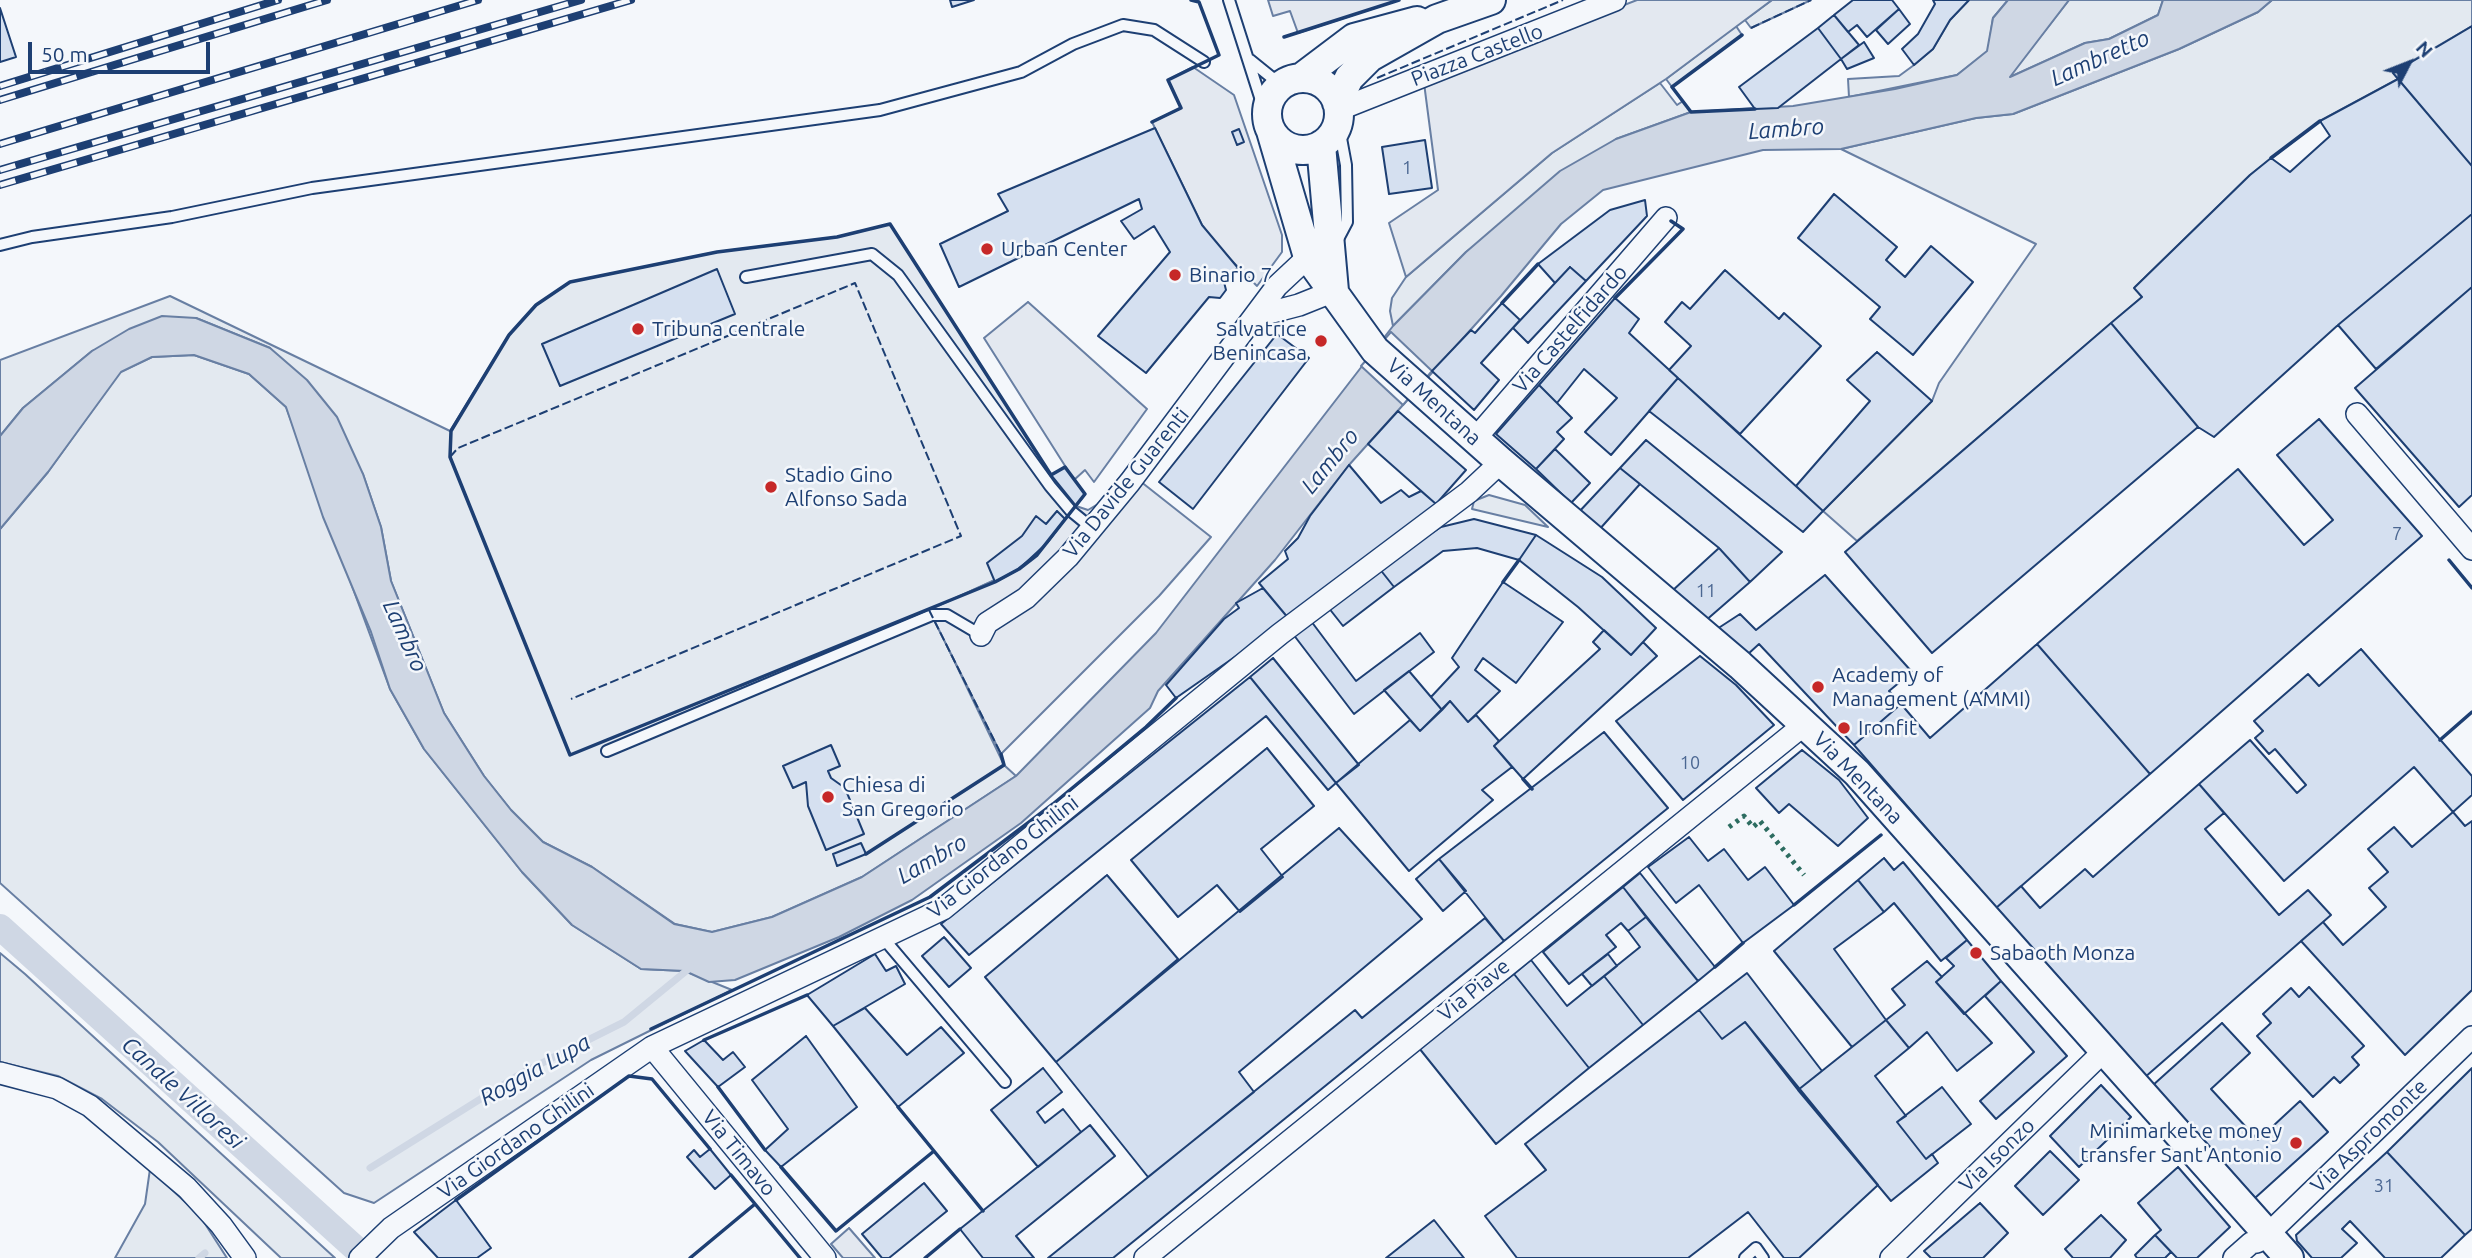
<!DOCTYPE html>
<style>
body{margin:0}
#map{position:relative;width:2472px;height:1258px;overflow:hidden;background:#f4f7fb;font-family:Ubuntu,sans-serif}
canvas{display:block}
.north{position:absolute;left:2374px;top:28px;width:70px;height:70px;-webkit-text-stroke:5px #f4f7fb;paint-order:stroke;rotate:48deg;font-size:19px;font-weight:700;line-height:28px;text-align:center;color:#1d3f73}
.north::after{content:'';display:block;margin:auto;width:24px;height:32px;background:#1d3f73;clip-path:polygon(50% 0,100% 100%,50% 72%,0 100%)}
.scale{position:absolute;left:28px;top:42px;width:182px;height:32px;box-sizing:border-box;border:4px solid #1d3f73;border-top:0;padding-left:9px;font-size:21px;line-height:24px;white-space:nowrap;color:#1d3f73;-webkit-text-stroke:5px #f4f7fb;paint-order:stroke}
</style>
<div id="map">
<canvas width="2472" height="1258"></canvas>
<div class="north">N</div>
<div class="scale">50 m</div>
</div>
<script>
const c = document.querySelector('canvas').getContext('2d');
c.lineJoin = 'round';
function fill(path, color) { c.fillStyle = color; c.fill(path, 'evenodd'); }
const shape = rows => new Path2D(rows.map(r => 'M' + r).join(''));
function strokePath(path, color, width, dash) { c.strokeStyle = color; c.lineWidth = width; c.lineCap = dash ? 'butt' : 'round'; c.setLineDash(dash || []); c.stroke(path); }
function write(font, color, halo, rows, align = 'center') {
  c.font = font + ' Ubuntu,sans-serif'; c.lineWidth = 5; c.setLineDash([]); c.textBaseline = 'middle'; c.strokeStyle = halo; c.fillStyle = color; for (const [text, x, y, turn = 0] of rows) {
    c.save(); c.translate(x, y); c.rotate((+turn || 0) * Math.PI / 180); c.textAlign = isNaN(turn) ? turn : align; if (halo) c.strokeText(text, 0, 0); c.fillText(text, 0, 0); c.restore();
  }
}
const green = shape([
 [1772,0,1811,0,1751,28,1745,20,1772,0],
 [1969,0,2008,0,1993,18,1988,51,1957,75,1849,97,1848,79,1899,76,1914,65,1933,49,1950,20,1969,0],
 [2069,0,2163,0,2158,15,2109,39,2085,43,2008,78,2069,0],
 [2272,0,2472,0,2472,26,2393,72,2398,79,2320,121,2250,175,2135,287,2142,297,1857,541,1823,511,1932,401,1939,383,2036,244,1841,149,1976,118,2013,114,2179,49,2258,12,2272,0],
 [1736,26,1742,35,1672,87,1666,79,1736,26],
 [1660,83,1677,105,1683,101,1691,112,1616,139,1466,252,1393,326,1390,311,1392,298,1406,277,1552,153,1660,83],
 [890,224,1051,475,1065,467,1085,494,1048,542,1019,569,930,610,1004,765,1016,776,862,877,772,917,712,932,675,924,592,867,543,842,511,810,484,776,444,713,391,581,381,527,363,474,270,348,196,318,92,351,23,408,0,436,0,360,170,296,450,431,509,335,536,305,570,282,717,252,837,237,890,224],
 [194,355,249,374,286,407,390,689,424,749,522,872,572,925,641,969,685,971,732,990,591,1060,374,1203,344,1193,0,883,0,529,48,472,120,372,152,357,194,355],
 [1489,495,1525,505,1548,527,1472,509,1474,501,1489,495],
 [0,953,25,974,335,1258,281,1258,158,1142,102,1099,58,1076,0,1062,0,953],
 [150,1169,200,1216,227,1258,115,1258,145,1204,150,1169]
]);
fill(green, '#e3e9f0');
strokePath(green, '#687fa3', 2);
const parking = shape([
 [1268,0,1399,0,1298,33,1290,11,1273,16,1268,0],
 [1637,0,1772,0,1666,79,1552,153,1406,277,1389,223,1438,190,1424,83,1637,0],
 [1193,67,1234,95,1282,235,1282,252,1257,286,1218,247,1202,225,1152,122,1181,108,1168,80,1193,67],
 [1028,302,1147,409,1094,482,1085,470,1074,480,984,338,1028,302],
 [1126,470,1211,537,1159,596,1001,754,929,610,1019,569,1037,555,1076,506,1088,510,1098,504,1126,470],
 [849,1228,875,1258,843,1258,831,1244,849,1228]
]);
fill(parking, '#e3e8f0');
strokePath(parking, '#687fa3', 2);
const water = shape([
 [2008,0,2069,0,2010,77,2085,43,2109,39,2158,15,2163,0,2272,0,2258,12,2179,49,2013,114,1976,118,1841,149,1763,150,1603,190,1561,224,1501,296,1349,465,1275,560,1158,691,1150,708,1021,823,912,900,839,937,735,980,709,982,685,971,641,969,572,925,522,872,424,749,390,689,371,632,323,517,286,407,249,374,194,355,152,357,121,372,48,472,0,529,0,436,23,408,92,351,129,329,162,316,196,318,270,348,307,380,337,417,363,474,381,527,391,581,444,713,484,776,511,810,543,842,592,867,674,924,712,932,772,917,862,877,1016,776,1156,633,1393,326,1466,252,1560,171,1616,139,1691,112,1793,106,1895,89,1957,75,1987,51,1993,18,2008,0]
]);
fill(water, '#cfd7e4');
strokePath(water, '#687fa3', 2);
const pier = shape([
 [1391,332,1432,371,1403,405,1361,366,1391,332]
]);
fill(pier, '#f4f7fb');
strokePath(pier, '#687fa3', 2);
strokePath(shape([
 [370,1168,522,1073,624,1022,691,967],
 [199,1258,205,1253]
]), '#cfd7e4', 7);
strokePath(shape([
 [0,927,366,1258]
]), '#cfd7e4', 26);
const building = shape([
 [950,0,974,0,952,7,950,0],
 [1853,0,1892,0,1899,9,1867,37,1857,25,1848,32,1834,15,1853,0],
 [1933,0,1969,0,1950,20,1933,49,1914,65,1902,49,1918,34,1935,4,1933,0],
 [0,8,16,57,0,62,0,8],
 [1899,9,1910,24,1888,44,1876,30,1899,9],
 [1834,15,1859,45,1841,59,1818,28,1834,15],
 [2472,26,2472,166,2393,73,2472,26],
 [1818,28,1841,59,1778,108,1755,109,1739,87,1818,28],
 [1864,42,1874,58,1847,69,1841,59,1864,42],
 [2398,79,2472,166,2472,214,2338,325,2214,437,2198,427,2111,323,2142,297,2134,288,2250,175,2271,158,2290,172,2330,136,2320,121,2398,79],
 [1155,128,1202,225,1238,268,1223,278,1226,290,1220,298,1209,297,1146,373,1098,336,1170,252,1154,226,1134,239,1121,221,1142,209,1139,199,959,287,940,244,1008,211,998,194,1155,128],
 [1239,129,1244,142,1237,145,1232,132,1239,129],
 [1425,140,1432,188,1389,194,1382,147,1425,140],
 [1834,194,1897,247,1886,260,1905,277,1931,246,1973,282,1913,355,1870,319,1880,307,1798,238,1834,194],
 [1645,200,1647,216,1586,281,1570,267,1555,283,1538,264,1610,210,1645,200],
 [2472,214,2472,287,2376,369,2338,325,2472,214],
 [1570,267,1586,281,1528,343,1513,328,1570,267],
 [717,269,735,314,560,386,542,344,717,269],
 [1725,270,1779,319,1784,313,1821,346,1740,434,1669,370,1691,346,1665,322,1682,302,1690,309,1725,270],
 [2472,287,2472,495,2459,507,2355,388,2472,287],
 [1615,298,1639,319,1629,333,1678,378,1611,455,1585,432,1617,398,1584,369,1557,403,1539,385,1615,298],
 [1502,303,1520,320,1481,363,1499,380,1474,410,1432,371,1471,330,1475,333,1502,303],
 [2111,323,2198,427,1932,653,1845,552,2111,323],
 [1277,334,1309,358,1193,509,1159,482,1277,334],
 [1877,352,1932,401,1823,511,1796,486,1870,401,1847,380,1877,352],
 [1678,378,1823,511,1803,532,1649,411,1678,378],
 [1539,385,1572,418,1557,432,1564,439,1536,469,1496,434,1539,385],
 [1398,411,1466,470,1436,504,1368,444,1398,411],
 [2319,419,2422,536,2150,774,2037,644,2238,469,2304,545,2333,520,2277,455,2319,419],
 [1646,440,1782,552,1750,582,1719,548,1620,468,1646,440],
 [1555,449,1590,483,1571,503,1536,469,1555,449],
 [1349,465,1381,503,1401,490,1409,497,1421,491,1436,504,1289,619,1259,583,1288,559,1285,551,1298,538,1310,516,1349,465],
 [1065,467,1085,494,1076,506,1051,475,1065,467],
 [1620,468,1640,484,1598,531,1578,513,1620,468],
 [1057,511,1065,519,1048,542,1019,569,995,582,987,563,1022,536,1036,516,1046,524,1057,511],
 [1474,519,1536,535,1519,560,1477,548,1443,551,1394,587,1379,568,1441,527,1474,519],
 [1536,535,1602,577,1656,628,1631,655,1578,607,1519,560,1536,535],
 [1719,548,1750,582,1704,622,1672,591,1719,548],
 [1379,568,1394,587,1343,626,1328,607,1379,568],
 [1825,575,1912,672,1889,691,1901,704,1854,745,1759,644,1747,655,1717,629,1740,614,1756,630,1825,575],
 [1503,582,1563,622,1516,683,1483,658,1475,670,1500,691,1468,722,1450,701,1442,710,1431,697,1459,667,1452,658,1503,582],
 [1263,588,1289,619,1176,698,1166,685,1224,619,1239,608,1236,603,1263,588],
 [1311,621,1356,681,1420,633,1434,652,1354,714,1293,634,1311,621],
 [1604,630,1631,655,1643,642,1657,656,1523,779,1494,746,1600,649,1593,642,1604,630],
 [2037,644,2150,774,1996,908,1854,745,1901,704,1930,738,2037,644],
 [2361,649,2472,776,2472,795,2453,812,2414,767,2284,881,2199,784,2250,740,2297,793,2306,785,2275,749,2269,754,2255,738,2263,731,2254,721,2308,674,2319,686,2361,649],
 [1700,656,1736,685,1774,725,1683,800,1616,721,1700,656],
 [1273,658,1359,765,1336,783,1250,677,1273,658],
 [1409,671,1442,710,1420,731,1384,690,1409,671],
 [1250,677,1336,783,1328,790,1266,716,969,955,941,924,1250,677],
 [1450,701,1468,722,1476,715,1499,741,1494,746,1512,767,1482,790,1493,800,1409,871,1336,783,1410,720,1420,731,1450,701],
 [1604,732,1668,808,1504,941,1439,859,1604,732],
 [831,745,840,766,828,771,831,778,845,788,864,834,826,850,808,806,806,782,793,788,783,766,831,745],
 [1267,748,1314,806,1261,849,1283,877,1240,912,1217,885,1178,917,1131,860,1267,748],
 [1802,750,1839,780,1868,818,1838,846,1789,804,1779,813,1756,788,1802,750],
 [2199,784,2224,813,2205,829,2279,915,2308,890,2331,915,2144,1078,1996,908,2021,886,2040,908,2085,869,2093,877,2199,784],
 [2453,812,2465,826,2472,821,2472,990,2405,1055,2301,941,2323,922,2343,945,2386,907,2369,888,2388,872,2368,849,2394,827,2412,847,2453,812],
 [1339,828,1422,919,1239,1072,1254,1092,1148,1177,1056,1062,1339,828],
 [1689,837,1708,861,1724,849,1748,880,1765,867,1794,905,1743,943,1699,885,1676,903,1648,867,1689,837],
 [861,843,866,854,837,866,833,854,861,843],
 [1884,858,1894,870,1903,862,1967,940,1941,961,1894,903,1884,912,1858,880,1884,858],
 [1439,859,1466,891,1443,911,1416,879,1439,859],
 [1640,873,1715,967,1698,981,1623,887,1640,873],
 [1107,875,1178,959,1056,1062,985,977,1107,875],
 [1858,880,1884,912,1834,949,1886,1020,1852,1047,1774,951,1858,880],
 [1623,887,1646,917,1628,931,1621,923,1606,935,1616,947,1569,984,1543,952,1623,887],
 [1646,917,1698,981,1643,1025,1604,976,1640,947,1628,931,1646,917],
 [1485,918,1504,941,1113,1258,1048,1258,1355,1010,1362,1018,1485,918],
 [944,937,971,968,949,987,922,956,944,937],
 [1967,940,2001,981,1964,1014,1936,982,1954,966,1946,958,1967,940],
 [875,954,886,971,896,966,905,984,833,1026,807,995,875,954],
 [1608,954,1617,966,1592,986,1582,974,1608,954],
 [1531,960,1567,1006,1604,976,1643,1025,1589,1068,1514,974,1531,960],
 [1927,961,1942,977,1936,982,1992,1043,1957,1071,1927,1032,1909,1048,1886,1020,1905,1005,1892,989,1927,961],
 [1747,973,1822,1071,1798,1090,1745,1022,1722,1039,1699,1010,1747,973],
 [1514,974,1589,1068,1496,1144,1419,1048,1514,974],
 [2001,981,2067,1056,1996,1119,1980,1101,2034,1052,1985,996,2001,981],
 [2309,987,2364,1046,2352,1057,2359,1065,2340,1083,2334,1077,2313,1097,2257,1036,2271,1023,2263,1014,2291,988,2299,997,2309,987],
 [865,1008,907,1055,941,1027,964,1053,898,1107,833,1026,865,1008],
 [1699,1010,1722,1039,1745,1022,1878,1185,1799,1258,1784,1258,1748,1212,1688,1258,1517,1258,1485,1216,1546,1170,1525,1144,1699,1010],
 [1886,1020,1909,1048,1875,1076,1906,1116,1897,1122,1926,1159,1932,1154,1938,1163,1891,1201,1798,1090,1886,1020],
 [2222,1023,2250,1053,2211,1089,2258,1140,2300,1101,2328,1132,2255,1198,2152,1086,2222,1023],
 [806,1036,857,1107,781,1167,765,1150,788,1129,752,1080,806,1036],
 [704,1040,723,1060,733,1052,745,1067,718,1087,685,1051,704,1040],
 [1043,1068,1062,1092,1037,1112,1045,1123,1063,1109,1081,1132,1038,1167,991,1110,1043,1068],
 [2472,1068,2472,1229,2465,1235,2387,1152,2472,1068],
 [2101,1085,2131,1117,2079,1167,2050,1136,2101,1085],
 [1942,1087,1971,1124,1926,1159,1897,1122,1942,1087],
 [1090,1125,1115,1156,1016,1236,1034,1258,983,1258,960,1229,1090,1125],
 [710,1149,731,1175,715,1189,687,1157,694,1150,700,1157,710,1149],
 [2050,1151,2079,1180,2043,1215,2015,1186,2050,1151],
 [2387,1152,2465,1235,2441,1258,2385,1258,2350,1221,2342,1229,2357,1243,2341,1258,2312,1258,2297,1241,2296,1235,2387,1152],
 [2178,1167,2230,1227,2197,1258,2177,1258,2155,1235,2161,1230,2138,1203,2178,1167],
 [924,1183,947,1211,889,1258,882,1258,862,1234,924,1183],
 [456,1200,491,1248,477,1258,438,1258,414,1232,456,1200],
 [1980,1203,2008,1233,1983,1258,1931,1258,1924,1251,1980,1203],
 [2101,1215,2126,1240,2110,1258,2073,1258,2065,1249,2101,1215],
 [1434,1220,1464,1258,1386,1258,1434,1220],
 [2155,1235,2171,1252,2165,1258,2137,1258,2135,1255,2155,1235]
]);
fill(building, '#d5e0f0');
strokePath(building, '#1d3f73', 2);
const service = shape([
 [1229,0,1267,119],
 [1250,60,1271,77,1288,82],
 [1337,241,1347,222,1346,165,1338,122],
 [0,245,32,237,172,217,312,188,880,110,1021,72,1073,44,1123,25,1154,30,1204,62],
 [746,277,872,254,898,275,1050,486,1071,511,1093,529],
 [607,751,932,615,947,615,981,635],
 [884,939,1005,1082],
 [1745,1258,1756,1248,1763,1258]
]);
const minor = shape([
 [1338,110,1615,0],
 [1257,316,1299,305,1334,291],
 [2357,414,2472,549],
 [1475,439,1666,218],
 [981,635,987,623,1026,598,1068,557,1130,482,1277,286,1308,257,1320,253],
 [652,1047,825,1258],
 [0,1073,57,1088,90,1106,187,1188,221,1225,245,1258],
 [360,1258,391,1228,652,1047,943,909,1280,634,1469,492,1501,462],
 [1145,1258,1805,724],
 [1891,1258,2103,1052],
 [2234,1258,2251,1243,2257,1242,2267,1235,2472,1037]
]);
const tertiary = shape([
 [1301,78,1354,38,1417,21],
 '1267 114a36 36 0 1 1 72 0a36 36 0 1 1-72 0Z',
 [1337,103,1349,78,1370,57,1437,19,1491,0],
 [1271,131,1308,257,1375,350,1501,462,1740,665,1857,773,2289,1258],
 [1321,145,1334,291]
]);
strokePath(service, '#1d3f73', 14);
strokePath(minor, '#1d3f73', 24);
strokePath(tertiary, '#1d3f73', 32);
strokePath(service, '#f4f7fb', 10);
strokePath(minor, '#f4f7fb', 21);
strokePath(tertiary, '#f4f7fb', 28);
const rail = shape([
 [0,86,278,0],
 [0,100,327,0],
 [0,144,478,0],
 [0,170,581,0],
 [0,185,631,0]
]);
strokePath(rail, '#1d3f73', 8);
strokePath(rail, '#f4f7fb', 5, [16]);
strokePath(shape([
 [1729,827,1744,816,1753,827,1760,821,1804,875]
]), '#2c6c60', 5, [3.5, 5]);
strokePath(shape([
 [1751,28,1811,0],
 [1377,78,1563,0],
 [450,457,458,448,855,283,961,536,571,699],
 [929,610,1001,754]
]), '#1d3f73', 2, [9, 3.5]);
strokePath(shape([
 [1742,35,1672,87,1691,112,1755,109],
 [1284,37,1399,0],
 [1152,122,1181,108,1168,80,1219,55,1199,2,1191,0],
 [2271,158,2320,121],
 [890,224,1051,475,1065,467,1085,494,1037,555,1019,569,995,582,570,755,450,457,451,431,509,335,536,305,570,282,717,252,837,237,890,224],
 [1615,298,1683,229,1671,221],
 [1502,303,1538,264],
 [2449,560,2472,588],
 [1503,582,1519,560],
 [2440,740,2472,712],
 [1523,779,1532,789],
 [866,854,1004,765,1001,754],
 [1794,905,1881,835],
 [1715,967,1743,943],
 [651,1029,930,897,1053,804,1146,727,1176,698],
 [704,1040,807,995],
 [718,1087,765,1150],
 [898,1107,983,1211],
 [781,1167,836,1231,934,1151],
 [731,1175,800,1258],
 [456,1200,629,1076,652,1079,710,1149],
 [690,1258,755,1204],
 [925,1258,960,1229]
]), '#1d3f73', 3.5);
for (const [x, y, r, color] of [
 [987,249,7,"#c62828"],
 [1175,275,7,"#c62828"],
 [638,329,7,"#c62828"],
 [1321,341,7,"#c62828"],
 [771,487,7,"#c62828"],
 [1818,687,7,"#c62828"],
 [1844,728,7,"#c62828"],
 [828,797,7,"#c62828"],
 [1976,953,7,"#c62828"],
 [2296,1143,7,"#c62828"]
]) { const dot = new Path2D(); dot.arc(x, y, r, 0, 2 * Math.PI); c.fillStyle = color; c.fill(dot); strokePath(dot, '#f4f7fb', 2.5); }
write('18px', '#4b6792', null, [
 ["1",1407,168],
 ["7",2397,534],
 ["11",1706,591],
 ["10",1690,763],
 ["31",2384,1186]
]);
write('21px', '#1d3f73', '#f4f7fb', [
 ["Piazza Castello",1477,55,-21],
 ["Via Castelfidardo",1570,329,-49],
 ["Via Mentana",1434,402,42],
 ["Via Davide Guarenti",1126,483,-51],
 ["Via Mentana",1858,778,46],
 ["Via Giordano Ghilini",1003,857,-38],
 ["Via Piave",1474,990,-39],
 ["Via Aspromonte",2369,1136,-44],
 ["Via Giordano Ghilini",516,1141,-35],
 ["Via Timavo",739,1153,51],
 ["Via Isonzo",1997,1155,-44]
]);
write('21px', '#1d3f73', '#f4f7fb', [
 ["Urban Center",1001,249],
 ["Binario 7",1189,275],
 ["Tribuna centrale",652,329],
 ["Salvatrice",1307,329,"right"],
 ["Benincasa",1307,353,"right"],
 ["Stadio Gino",785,475],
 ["Alfonso Sada",785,499],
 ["Academy of",1832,675],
 ["Management (AMMI)",1832,699],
 ["Ironfit",1858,728],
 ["Chiesa di",842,785],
 ["San Gregorio",842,809],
 ["Sabaoth Monza",1990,953],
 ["Minimarket e money",2282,1131,"right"],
 ["transfer Sant'Antonio",2282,1155,"right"]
], 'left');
write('italic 23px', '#1d3f73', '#f4f7fb', [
 ["Lambretto",2100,58,-24],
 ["Lambro",1786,129,-4],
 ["Lambro",1330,461,-51],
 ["Lambro",405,636,66],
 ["Lambro",932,859,-30],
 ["Roggia Lupa",535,1070,-29],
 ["Canale Villoresi",183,1093,42]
]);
</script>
